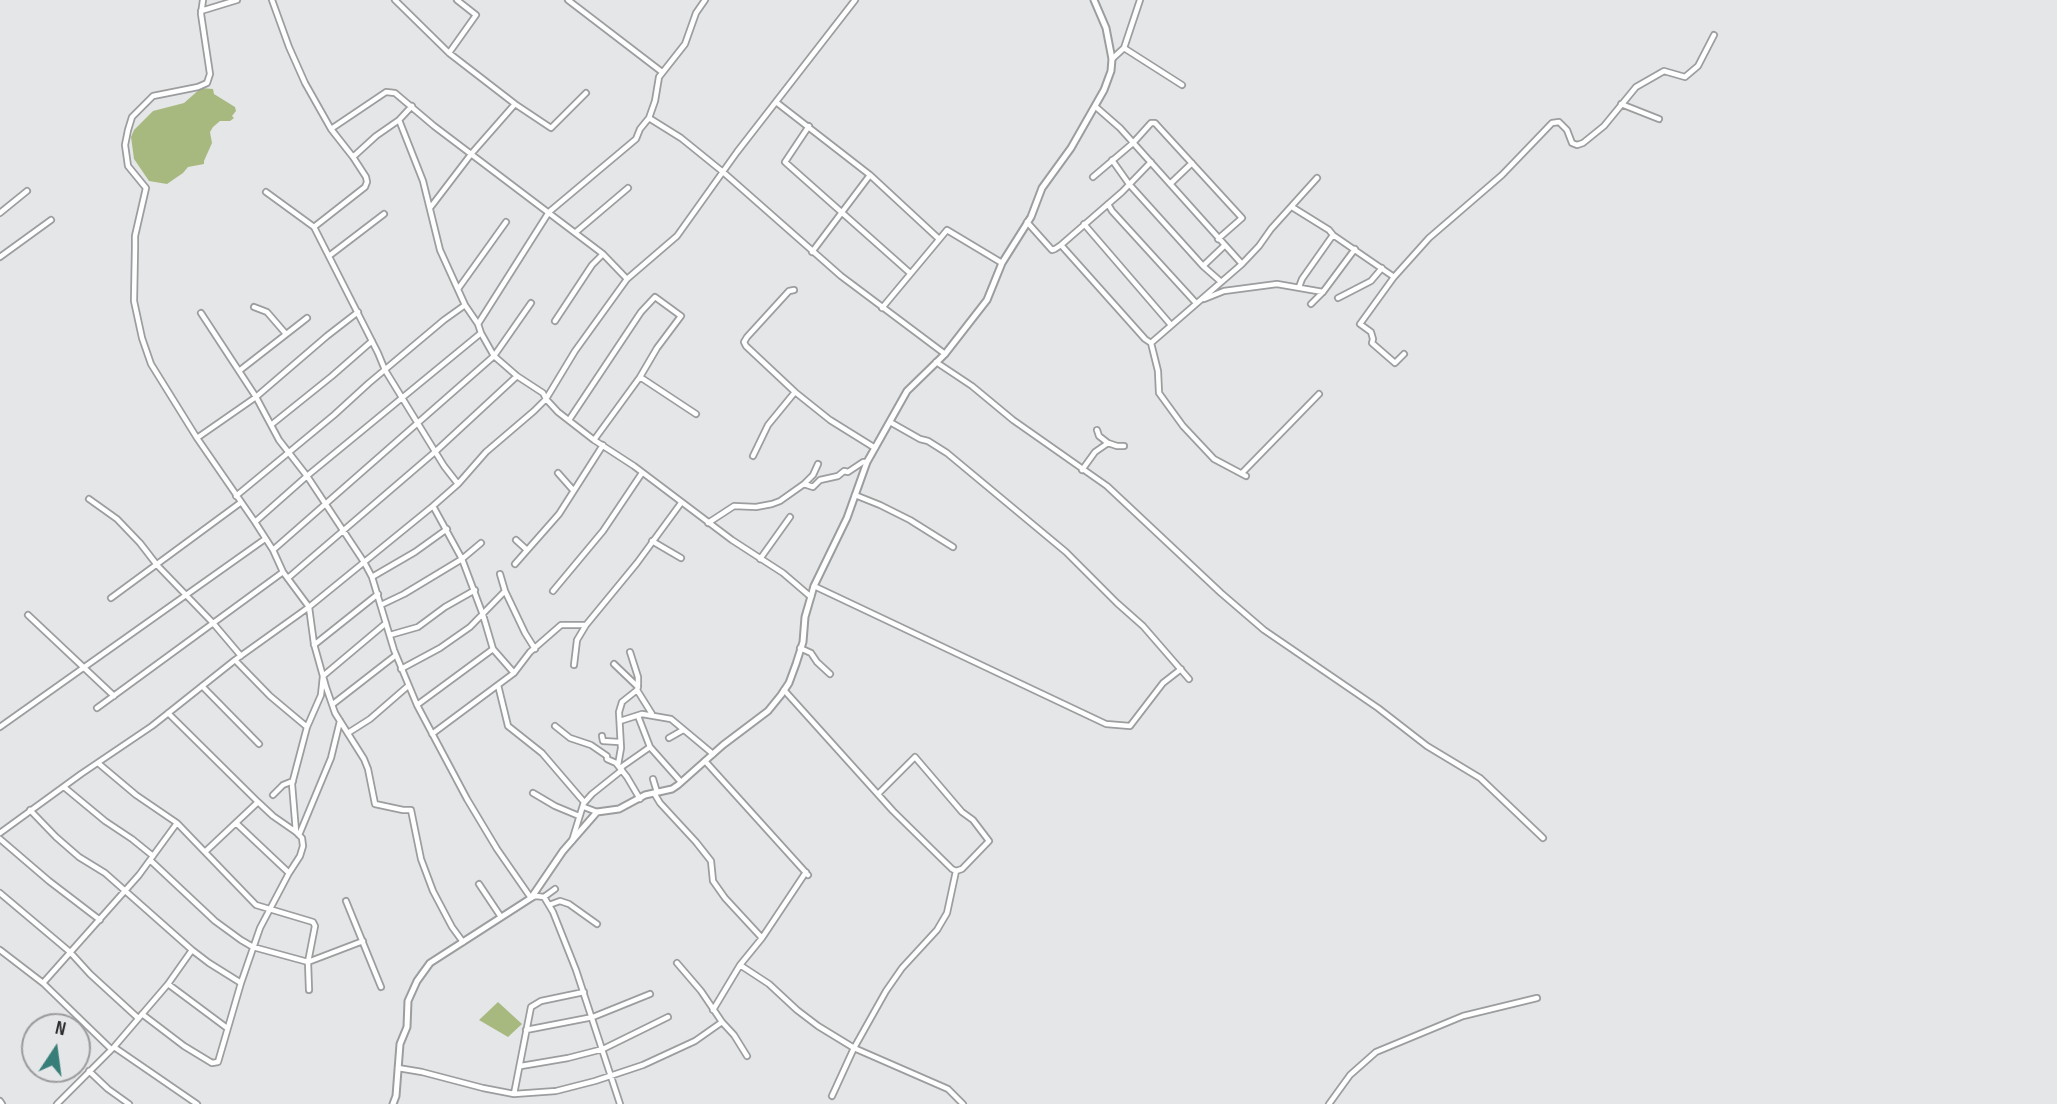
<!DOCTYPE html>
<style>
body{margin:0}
#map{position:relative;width:2057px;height:1104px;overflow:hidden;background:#e5e6e8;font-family:"Sofia Sans Condensed",sans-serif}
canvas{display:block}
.north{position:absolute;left:21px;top:1013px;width:70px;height:70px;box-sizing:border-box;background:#e5e6e8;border:2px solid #9b9b9d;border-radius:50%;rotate:13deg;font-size:19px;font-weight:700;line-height:28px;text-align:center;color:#2b2b2c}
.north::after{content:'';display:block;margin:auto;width:24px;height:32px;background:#377e79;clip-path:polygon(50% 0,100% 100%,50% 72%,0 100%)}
</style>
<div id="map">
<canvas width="2057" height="1104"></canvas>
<div class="north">N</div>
</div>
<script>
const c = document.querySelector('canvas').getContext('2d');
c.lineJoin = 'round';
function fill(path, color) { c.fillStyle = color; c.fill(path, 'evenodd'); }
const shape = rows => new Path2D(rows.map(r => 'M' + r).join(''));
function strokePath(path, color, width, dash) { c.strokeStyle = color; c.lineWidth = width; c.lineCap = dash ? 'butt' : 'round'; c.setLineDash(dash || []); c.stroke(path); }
fill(shape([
 [201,88,213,89,214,94,235,107,236,111,232,116,234,118,230,121,220,121,213,127,210,132,212,143,204,161,204,164,188,167,183,173,167,184,149,181,134,159,131,137,134,130,153,111,184,103],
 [498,1002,522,1024,508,1037,479,1020]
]), '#a8b980');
const minor = shape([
 [203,0,201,14,210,74,207,83,198,87,153,96,132,117,128,130,125,145,128,166,146,188,135,236,135,248,134,301,142,338,151,364,197,438,255,522,273,550,283,572,309,607,314,644,326,687,335,713,364,759,368,769,375,804,403,810,411,810,421,859,433,891,452,927,463,942],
 [272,0,289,47,305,83,331,129,353,157,366,177,367,182,365,187,314,227],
 [395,0,449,53,515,104],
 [568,0,662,72],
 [705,0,696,13,685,44,659,77,655,101,649,118,681,138,723,172,841,276,945,354],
 [201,11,237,0],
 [1124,48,1182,85],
 [449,53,476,15,457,0],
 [1112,59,1124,48,1140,0],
 [776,102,870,175,939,239],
 [1621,104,1659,119],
 [412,106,399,120,423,181,440,250,465,305,478,324,481,333,494,356,517,376,543,393,546,399,558,412,594,440,634,466,732,540,783,573,811,597],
 [1096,107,1120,128,1242,264],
 [809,126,785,162,910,273],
 [331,129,386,92,395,93,434,126,603,254,627,279],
 [353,157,376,136,399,120],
 [1112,160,1129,184,1203,266,1220,281],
 [1093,177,1133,143,1151,123,1155,123,1242,218,1218,239],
 [1170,184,1192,163],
 [266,192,314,227,378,353,385,370,444,466,458,484],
 [1108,204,1112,211,1196,303],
 [1292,207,1329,230,1333,235,1394,277],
 [430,208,472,153,515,104,551,128,586,93],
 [0,213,27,191],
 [1027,222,1052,250,1055,249,1061,245,1122,192,1151,162],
 [1084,224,1171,325],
 [576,232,628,188],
 [1061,245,1145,339,1151,343,1242,264,1259,246,1271,229,1317,178],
 [812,252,870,175],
 [329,256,384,214],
 [0,257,51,220],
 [1203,266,1224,246],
 [1299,287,1302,279,1333,235],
 [458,289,506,222],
 [794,290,789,291,747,337,744,342,746,346,795,392,830,420,875,448],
 [1338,298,1371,281,1382,268],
 [1204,299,1224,291,1277,284,1323,292],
 [1311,304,1323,292,1355,249],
 [254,307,267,312,286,334],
 [882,308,947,230,1002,263],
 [201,313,256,397,279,440,307,476,364,562,372,577,394,650,417,705,467,799,497,849,531,898,536,896,544,897,555,889],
 [555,321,592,265,603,254],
 [478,324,549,212,636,139,640,129,649,118],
 [1151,343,1158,371,1159,393,1183,426,1214,459,1246,476],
 [1404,354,1395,363,1372,343,1373,339,1371,332,1360,324,1394,277,1429,238,1502,175,1552,123,1559,122,1567,130,1572,143,1577,145,1583,143,1604,126,1636,87,1664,71,1685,77,1698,66,1714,35],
 [936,362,972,386,1013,420,1107,486,1221,593,1264,630,1378,708,1427,746,1480,778,1543,838],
 [239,371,307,318],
 [569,420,641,312,655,297,681,316,657,348,640,377],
 [890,422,920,439,928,441,947,453,1066,552,1117,603,1143,626,1189,679],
 [271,425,332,376,372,341],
 [1097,430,1099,436,1108,443],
 [197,438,256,397,327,336,358,312],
 [594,440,640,377,696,414],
 [753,456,768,425,795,392],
 [1082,470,1095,452,1108,443,1117,446,1124,446],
 [558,473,573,490],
 [1242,473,1319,394],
 [804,484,813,475,818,464],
 [855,495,880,505,910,520,953,547],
 [236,496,334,415,369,383,444,320,465,305],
 [89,499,117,519,140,543,157,565,213,623,241,656],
 [433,506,462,559,483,615,493,649,514,673],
 [255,522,307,476,481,333],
 [708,523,734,506,756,507,772,504,780,501,804,484,813,487,820,480,838,476,844,471,848,472,863,462,867,462],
 [516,540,527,550],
 [652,541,681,558],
 [273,550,494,356,531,303],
 [760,559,790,517],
 [515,564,559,514,603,445],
 [500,574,505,591,525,633,535,649],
 [372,577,415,552,447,529],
 [288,578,436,451,517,376],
 [814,586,1106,724,1130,726,1163,683,1181,669],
 [553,591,603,531,642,473],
 [111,598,240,503],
 [381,605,404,594,462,559,481,543],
 [28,615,114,696],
 [390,635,418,627,445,607,475,590],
 [314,645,378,594],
 [800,648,811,653,817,662,830,674],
 [630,652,638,677,638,685],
 [235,660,270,696,307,727],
 [614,664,638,687,637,690,652,714],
 [574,665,577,640,586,625,637,563,681,503],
 [401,669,440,648,470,627,505,591],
 [498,685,508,726,542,753,584,802,572,841],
 [202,686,259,744],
 [784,690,893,811,952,869,956,871,962,869,989,841,973,820,962,812,915,757,878,794],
 [333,704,396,655],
 [417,705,493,649],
 [97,708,283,572],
 [638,716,650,747,681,782],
 [620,721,642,714,671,719,713,754],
 [555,726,570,738,591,745,607,756,607,759,616,763,627,777,640,799],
 [0,727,265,539],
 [348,733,370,719,408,686],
 [432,734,514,673,530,652,561,625,585,625],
 [602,736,603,741,619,742],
 [669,738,683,730],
 [705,761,808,875],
 [98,763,136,795,177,823,256,905,313,922,315,926,308,962,309,990],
 [618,765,621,748,619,712,622,702,637,690],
 [620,768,650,747],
 [653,779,657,792],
 [64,787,105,821,132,839,153,856],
 [533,793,555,806,579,816],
 [654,793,660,803,696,842,711,861,713,881,725,898,762,938],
 [273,795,283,785,293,781],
 [584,803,592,794,622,770],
 [584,807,597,812],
 [30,810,56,837,79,857,105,873,192,950,209,963,241,983],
 [236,823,289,873],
 [296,832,292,784,307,727,321,695,323,676,386,623],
 [0,833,81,774,152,726,235,660,309,607,433,506,458,484,486,452,534,411,546,399,575,351,627,279,677,236,737,152,855,0],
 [299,835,331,758,340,721],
 [0,839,49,881,100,920],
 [206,851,258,802],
 [150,860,215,921,241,940,253,947,308,962,363,941],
 [479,884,501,917],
 [0,893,70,952,90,974,138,1018],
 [544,897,553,912,576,970,620,1104],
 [346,901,381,987],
 [549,905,560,901,569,904,597,924],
 [0,950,43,983,111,1049],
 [677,963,701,991,722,1022,734,1035,747,1056],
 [740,965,769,984,797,1010,818,1026,854,1048,948,1089,963,1104],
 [43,983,139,875,177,823],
 [168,984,227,1028],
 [713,1010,740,965,762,938,806,872],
 [142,1014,184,1046,212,1063,218,1062,241,983,260,928,289,873,300,856,303,846,302,838,296,832,273,816,258,802,168,713],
 [526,1030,593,1017,650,994],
 [114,1047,197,1104],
 [521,1066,568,1058,603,1049,668,1017],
 [398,1068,422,1072,483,1088,514,1094,556,1091,595,1081,643,1065,695,1041,722,1022],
 [89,1071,108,1089,129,1104],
 [514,1094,531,1007,541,1001,584,992],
 [832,1096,854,1048,886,991,902,968,937,930,947,913,956,871],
 [0,1101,2,1104],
 [57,1104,114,1047,168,984,192,950],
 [1329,1104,1350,1075,1376,1052,1463,1016,1537,998]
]);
const tertiary = shape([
 [393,1104,396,1096,400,1044,407,1027,408,1001,417,981,430,963,531,898,563,851,597,812,619,809,645,795,672,789,678,785,723,745,768,711,781,695,789,683,796,664,803,642,805,617,814,586,847,518,867,462,907,391,945,354,987,300,1002,263,1031,217,1042,188,1071,148,1104,90,1111,71,1112,59,1106,28,1094,0]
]);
strokePath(minor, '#9b9d9f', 8);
strokePath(tertiary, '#9b9d9f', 9);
strokePath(minor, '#fff', 4.5);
strokePath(tertiary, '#fff', 5);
</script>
